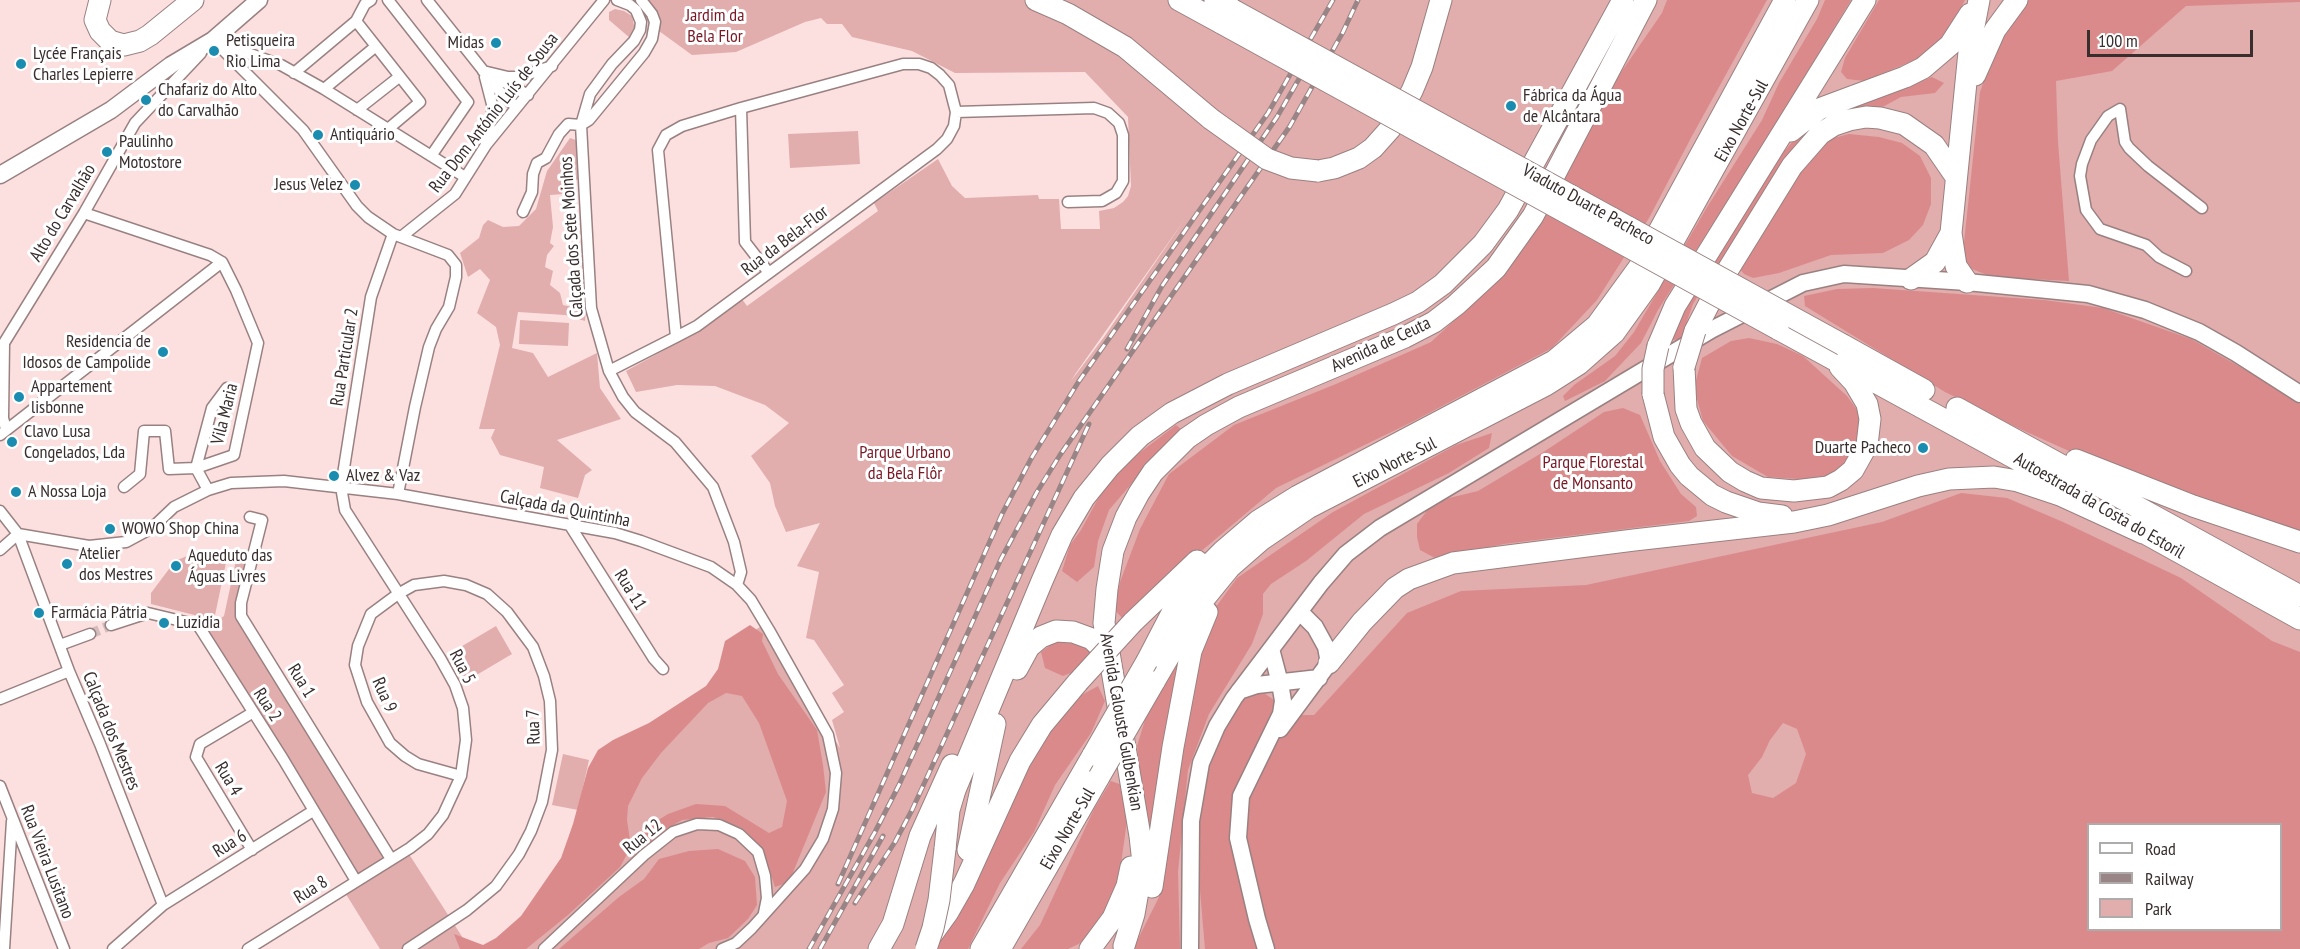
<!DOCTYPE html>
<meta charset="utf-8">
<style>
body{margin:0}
#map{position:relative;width:2300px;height:949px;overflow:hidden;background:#fce0e0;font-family:"PT Sans Narrow",sans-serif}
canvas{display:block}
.legend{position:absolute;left:2087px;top:823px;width:195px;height:108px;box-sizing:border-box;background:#fff;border:2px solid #b0abab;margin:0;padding:8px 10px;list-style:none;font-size:18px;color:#392e2e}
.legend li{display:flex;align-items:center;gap:12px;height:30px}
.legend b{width:30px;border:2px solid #b0abab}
.scale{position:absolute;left:2087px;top:30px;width:166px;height:27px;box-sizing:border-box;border:3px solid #392e2e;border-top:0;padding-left:8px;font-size:18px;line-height:21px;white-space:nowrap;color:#392e2e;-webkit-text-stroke:4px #fff;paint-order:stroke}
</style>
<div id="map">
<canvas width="2300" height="949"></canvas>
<ul class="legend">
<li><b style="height:8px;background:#fff"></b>Road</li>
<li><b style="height:8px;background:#998585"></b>Railway</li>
<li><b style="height:16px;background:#e2adad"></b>Park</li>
</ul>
<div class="scale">100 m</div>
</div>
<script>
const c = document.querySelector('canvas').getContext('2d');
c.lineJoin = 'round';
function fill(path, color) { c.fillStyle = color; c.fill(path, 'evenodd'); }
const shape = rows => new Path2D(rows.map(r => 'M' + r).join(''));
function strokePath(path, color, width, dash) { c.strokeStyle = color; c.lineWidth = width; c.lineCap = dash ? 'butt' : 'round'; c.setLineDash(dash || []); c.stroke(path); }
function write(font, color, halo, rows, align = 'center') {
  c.font = font + ' "PT Sans Narrow",sans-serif'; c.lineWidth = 6; c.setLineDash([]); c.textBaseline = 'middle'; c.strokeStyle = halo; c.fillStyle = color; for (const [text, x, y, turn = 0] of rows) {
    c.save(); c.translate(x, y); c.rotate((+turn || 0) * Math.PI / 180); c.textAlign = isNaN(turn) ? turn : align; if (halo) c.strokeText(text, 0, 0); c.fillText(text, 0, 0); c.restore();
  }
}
fill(shape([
 [645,0,2300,0,2300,949,500,949,572,849,727,680,723,653,764,624,840,748,832,720,844,712,832,693,844,685,814,640,806,638,819,572,797,566,820,523,786,532,775,506,770,483,751,456,789,423,765,405,715,386,677,385,636,392,626,371,697,332,742,299,747,306,878,211,874,203,938,159,952,186,965,198,1038,195,1039,199,1059,199,1061,229,1100,229,1099,211,1114,208,1123,202,1128,196,1131,186,1128,117,1085,72,955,73,912,51,852,37,842,24,827,24,821,18,805,22,736,52,692,55,659,31,655,11],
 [1185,219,1104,337,1071,381,1076,373],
 [2088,824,2280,824,2280,930,2088,930],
 [615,9,624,11,632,16,635,30,630,38,609,20,609,12],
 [858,131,860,164,790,168,788,134],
 [570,138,576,140,578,179,566,186,564,194,550,195,553,227,550,243,554,246,547,255,545,267,553,271,550,285,560,293,563,305,586,310,585,321,565,315,518,312,512,348,533,353,548,377,597,353,600,388,621,419,557,440,592,470,585,475,578,498,540,488,544,467,500,455,491,438,495,429,479,429,500,345,496,327,477,313,490,280,480,269,468,277,460,253,479,238,483,225,488,220,503,227,519,226,536,209,547,171],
 [520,320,569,323,568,346,519,344],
 [199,551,228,553,214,620,151,604,151,593,175,561],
 [238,551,254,555,242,614,394,859,407,851,470,949,380,949,344,891,358,881,200,632,224,616],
 [496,626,512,654,463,683,447,655],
 [563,754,589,760,578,810,552,805]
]), '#e2adad');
fill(shape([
 [1667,0,1767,0,1692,136,1649,218,1597,300,1552,348,1412,422,1276,488,1122,618,1114,609,1120,582,1140,529,1169,474,1234,425,1336,384,1431,342,1474,302,1586,123,1662,13],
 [1825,0,1851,0,1768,137,1658,310,1641,343,1605,381,1565,401,1563,396,1574,385,1615,356,1634,332,1706,209,1762,120,1779,83,1817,19],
 [1879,0,1965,0,1948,32,1920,58,1864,81,1847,79,1841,72,1845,58],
 [2028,0,2300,0,2300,2,2186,6,2112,71,2056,81,2058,142,2069,281,1992,277,1972,269,1966,264,1963,252,1980,92,1996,47],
 [1932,77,1944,83,1935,93,1901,97,1877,110,1842,117,1793,149,1778,168,1761,204,1727,251,1693,304,1687,321,1686,332,1680,339,1673,340,1670,338,1683,309,1775,162,1800,133,1818,119],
 [1849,134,1879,137,1902,143,1920,156,1931,178,1931,204,1923,225,1909,240,1883,253,1831,255,1779,273,1753,278,1744,274,1739,268,1772,200,1826,140],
 [1873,288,2044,300,2103,308,2191,339,2263,380,2300,404,2300,536,2089,460,2020,429,1945,392,1805,306,1804,296,1837,289],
 [1749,338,1777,344,1803,356,1847,396,1860,414,1859,444,1842,471,1812,480,1768,477,1732,456,1703,421,1694,388,1702,358,1731,341],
 [1623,408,1640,415,1660,461,1681,494,1696,507,1697,516,1689,521,1504,544,1435,558,1420,550,1417,537,1417,524,1429,508,1449,498,1478,491,1545,451,1604,412],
 [1176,425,1181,429,1168,441,1109,510,1098,541,1094,567,1077,582,1062,571,1070,545,1081,530,1099,497,1121,467],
 [1492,433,1489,448,1449,473,1364,514,1306,561,1271,584,1263,594,1263,614,1252,644,1209,714,1188,770,1178,872,1180,949,1133,949,1159,897,1178,738,1196,684,1196,668,1150,831,1142,785,1137,746,1145,720,1162,685,1186,654,1213,611,1237,578,1333,512,1456,445],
 [1961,493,2007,498,2063,522,2181,578,2272,641,2300,652,2300,949,1205,949,1197,855,1202,779,1236,707,1248,694,1264,693,1295,715,1314,715,1407,613,1461,591,1586,585,1882,522],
 [1783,723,1797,729,1806,754,1796,783,1773,798,1752,793,1748,775,1762,757,1770,740],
 [2088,824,2280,824,2280,930,2088,930],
 [750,625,763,634,762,641,778,674,817,730,823,765,826,792,789,882,775,887,762,848,742,828,713,817,682,820,661,832,644,848,641,841,647,827,668,814,696,804,725,806,769,833,782,827,787,801,759,723,742,696,726,693,708,703,661,753,642,778,628,806,627,820,631,847,620,867,568,915,526,949,460,949,454,934,483,945,496,938,521,916,561,858,573,824,588,768,598,750,613,740,649,723,706,686,718,669,725,641],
 [1071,638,1092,650,1078,670,1063,676,1045,668,1041,652,1052,644],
 [1098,686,1105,701,1091,733,1055,785,1034,832,1000,883,968,949,935,949,1004,809,1044,737,1080,696],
 [1111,781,1122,785,1127,821,1117,892,1091,938,1068,949,1021,949,1040,925,1094,809],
 [718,849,745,861,755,877,757,905,748,919,728,938,709,943,699,949,559,949,619,897,644,879,659,859,689,851]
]), '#db8a8b');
strokePath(shape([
 [90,634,111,625]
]), '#d5bcbc', 10, [10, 5]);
const street = shape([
 [388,0,468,102,431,156],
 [427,0,505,98,517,107],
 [617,0,630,5,636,10,641,22,640,30,634,41,612,64,590,94,581,125,591,308,609,371,623,397,635,412,675,442,713,487,734,542,741,572,737,585],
 [356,21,420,102,388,129],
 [213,40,303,130,357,206,368,217,393,234,448,255,456,265,456,277,449,307,436,329,429,347,415,407,398,494],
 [217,42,281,65,324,89,465,177],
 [483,71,508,77,520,77,552,66],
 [294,73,356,21,365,4,371,0],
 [485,77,493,108,486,143],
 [499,79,528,95],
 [324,89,375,47],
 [741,108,745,242,769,273],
 [357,110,399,77],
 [956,112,1094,108,1108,113,1119,123,1123,135,1123,181,1116,193,1102,201,1068,202],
 [523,212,532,192,533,174,537,163,546,158,559,134,568,124,581,125,589,120,644,53,652,39,655,22,652,14,641,0],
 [84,213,210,255,222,262,236,290,258,343,234,455,196,468,208,490],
 [401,237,455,194,486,145,604,0],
 [2186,271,2159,257,2146,245,2100,229,2086,210,2080,176,2082,164,2091,140,2108,116,2120,109,2125,142,2129,148,2148,166,2202,208],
 [609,371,676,337,697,326,937,149,947,139,954,126,956,112,949,85,940,75,931,68,919,64,903,64,741,108,682,126,666,135,658,150,676,337],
 [6,429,3,418,4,343,84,213,135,123,201,53],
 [0,435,222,262],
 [124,487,140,474,144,431,165,431,169,469,196,468,212,408,227,388],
 [0,511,18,534,69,671,100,744,163,905,113,949],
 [250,517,262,520,241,603,241,616,391,859],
 [571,527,654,659,663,669],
 [18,534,89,546,126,542,152,528,174,507,208,490,231,483,284,481,398,494,615,533,641,541,711,567,737,585,751,600,769,630,828,735,836,773,833,809,823,839,805,869,752,928,736,943,722,949],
 [0,550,18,534],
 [111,625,148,613,198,625,283,759,356,881],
 [60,645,90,634],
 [0,699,69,671],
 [252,713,200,744,196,757,252,850],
 [0,786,64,949],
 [163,905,313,811],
 [4,949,12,821],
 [248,949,410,848,428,834,443,815,461,776,466,740,463,708,455,685,440,658,345,510,341,487,371,297,393,234],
 [408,949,467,910,496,886,519,854,531,831,542,802,552,750,550,701,544,676,533,647,507,612,487,594,466,585,444,581,414,585,398,594,371,614,358,646,355,665,367,702,390,743,405,756,418,764,461,776],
 [544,949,644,855,673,832,697,824,719,825,739,834,758,852,765,876,767,898,764,913]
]);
const secondary = shape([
 [0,175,111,110,171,65,213,40,259,0],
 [1239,691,1257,685,1319,678],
 [1280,729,1329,663,1326,647,1315,627,1300,612],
 [1190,949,1191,821,1201,763,1217,726,1234,698,1321,583,1346,554,1380,528,1711,330,1803,283,1844,274,1967,282,2088,294,2145,310,2199,332,2236,353,2300,394],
 [1266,949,1257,919,1238,838,1241,796,1281,714,1283,701,1280,683,1271,649]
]);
const highway = shape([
 [100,0,95,20,100,31,110,41,124,45,140,41,150,35,193,0],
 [1036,0,1068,14,1125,47,1211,119],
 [1179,0,1223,24],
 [1215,0,1233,10],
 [1975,75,1995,30,2017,0],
 [1791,131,1819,109,1905,77,1923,68,1950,45,1970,14],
 [1318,171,1334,168,1359,158,1373,148,1390,129,1412,91,1422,67,1441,0],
 [1911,279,1935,262,1951,233],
 [1967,282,1956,266,1951,233,1969,52,1979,0],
 [1778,329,2075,491],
 [1695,331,1721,281,1792,166,1820,134,1834,125,1849,120,1866,117,1880,118,1904,124,1934,145,1956,177],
 [1843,345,1924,390],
 [1658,346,1675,306,1865,0],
 [1684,367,1686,409,1691,423,1705,448,1730,472,1745,481,1761,488,1794,491,1828,487,1841,480,1853,470,1867,445,1870,419,1867,404,1854,382,1840,367],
 [1653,394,1664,437,1680,465,1689,476,1712,495,1726,502,1758,513,1782,516],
 [1957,408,2300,596],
 [2076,460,2193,506,2300,542],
 [2132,526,2300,619],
 [1133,622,1197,561],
 [1147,661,1174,609,1202,572,1223,551,1258,521,1298,496,1554,361,1597,325,1640,266,1785,0],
 [1329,663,1362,622,1395,588,1409,579,1453,563,1634,540,1794,522,1828,515,1918,486,1949,479,1994,477,2018,481,2060,495,2143,533],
 [1017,669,1029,647,1041,637,1056,631,1073,632,1092,639,1104,651,1109,661],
 [1154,682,1199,605,1230,567,1261,540,1308,508,1546,385,1579,364,1614,333,1650,283,1808,0],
 [945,849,949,810,955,790,1042,581,1062,535,1084,498,1110,466,1140,436,1172,413,1228,384,1393,314,1418,302,1443,284,1483,244,1508,210,1623,0],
 [968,850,995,724],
 [1152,887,1173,747,1191,651,1207,612],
 [930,937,948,912,964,884,1020,761,1042,725,1078,682],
 [1124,946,1134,914,1143,863,1140,836,1104,623,1107,589,1113,551,1126,517,1139,493,1153,472,1187,438,1206,425,1239,407,1405,337,1434,322,1456,305,1496,268,1533,216,1646,0],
 [879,949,893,924,920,836,952,765],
 [981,949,1093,755],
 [1000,949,1099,777],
 [1090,949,1113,918,1127,886,1131,867]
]);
strokePath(street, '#9a8181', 13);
strokePath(secondary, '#9a8181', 19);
strokePath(highway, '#9a8181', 23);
strokePath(street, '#fff', 10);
strokePath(secondary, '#fff', 16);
strokePath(highway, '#fff', 21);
const rail = shape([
 [1127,349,1162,286,1277,117,1314,53],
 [838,884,1002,514,1032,457,1079,381,1268,113,1333,0],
 [855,903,895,842,912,810,1089,424],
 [809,949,875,832,899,785,1001,559,1037,492,1060,455,1290,126,1343,32,1358,0],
 [820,949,883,836]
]);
strokePath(rail, '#998585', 5);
strokePath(rail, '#fff', 3, [9]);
const highwayBridge = shape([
 [1233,10,1843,345],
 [1223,24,1778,329],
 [1211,119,1267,159,1291,168,1318,171],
 [1684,367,1695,331],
 [1653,394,1653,369,1658,346],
 [1078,682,1133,622],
 [1093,755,1147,661],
 [1099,777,1154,682],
 [926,949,933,928,939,900,945,849]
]);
strokePath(highwayBridge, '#9a8181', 23, []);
strokePath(highwayBridge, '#fff', 21);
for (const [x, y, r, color] of [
 [496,43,6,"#198cb0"],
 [214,51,6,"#198cb0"],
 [21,64,6,"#198cb0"],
 [146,100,6,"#198cb0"],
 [1511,106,6,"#198cb0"],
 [318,135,6,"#198cb0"],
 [107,152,6,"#198cb0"],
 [355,185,6,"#198cb0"],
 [163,352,6,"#198cb0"],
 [19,397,6,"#198cb0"],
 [12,442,6,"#198cb0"],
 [1923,448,6,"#198cb0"],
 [334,476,6,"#198cb0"],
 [16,492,6,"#198cb0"],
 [110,529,6,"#198cb0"],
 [67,564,6,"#198cb0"],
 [176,566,6,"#198cb0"],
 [39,613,6,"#198cb0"],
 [164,623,6,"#198cb0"]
]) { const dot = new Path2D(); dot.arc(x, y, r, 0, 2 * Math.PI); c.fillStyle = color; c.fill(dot); strokePath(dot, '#fff', 2); }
write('18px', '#791926', '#fff', [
 ["Jardim da",715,16],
 ["Bela Flor",715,37],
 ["Parque Urbano",905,453],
 ["da Bela Flôr",905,474],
 ["Parque Florestal",1593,463],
 ["de Monsanto",1593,484]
]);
write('18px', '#392e2e', '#fff', [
 ["Petisqueira",226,41],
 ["Rio Lima",226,62],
 ["Midas",484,43,"right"],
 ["Lycée Français",33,54],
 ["Charles Lepierre",33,75],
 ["Chafariz do Alto",158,90],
 ["do Carvalhão",158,111],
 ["Fábrica da Água",1523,96],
 ["de Alcântara",1523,117],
 ["Antiquário",330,135],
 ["Paulinho",119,142],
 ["Motostore",119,163],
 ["Jesus Velez",343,185,"right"],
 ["Residencia de",151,342,"right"],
 ["Idosos de Campolide",151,363,"right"],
 ["Appartement",31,387],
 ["lisbonne",31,408],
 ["Clavo Lusa",24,432],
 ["Congelados, Lda",24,453],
 ["Duarte Pacheco",1911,448,"right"],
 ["Alvez & Vaz",346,476],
 ["A Nossa Loja",28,492],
 ["WOWO Shop China",122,529],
 ["Atelier",79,554],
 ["dos Mestres",79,575],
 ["Aqueduto das",188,556],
 ["Águas Livres",188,577],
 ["Farmácia Pátria",51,613],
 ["Luzidia",176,623]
], 'left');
write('18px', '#392e2e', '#fff', [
 ["Rua Dom António Luís de Sousa",494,113,-52],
 ["Eixo Norte-Sul",1742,121,-61],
 ["Viaduto Duarte Pacheco",1588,205,29],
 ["Alto do Carvalhão",63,213,-59],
 ["Calçada dos Sete Moinhos",572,237,-94],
 ["Rua da Bela-Flor",785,241,-37],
 ["Avenida de Ceuta",1381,345,-25],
 ["Rua Particular 2",345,357,-81],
 ["Vila Maria",225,414,-76],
 ["Eixo Norte-Sul",1395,463,-27],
 ["Autoestrada da Costa do Estoril",2099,506,30],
 ["Calçada da Quintinha",565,509,11],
 ["Rua 11",630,590,58],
 ["Rua 5",462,667,63],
 ["Rua 1",301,681,58],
 ["Rua 9",384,695,66],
 ["Rua 2",267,705,57],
 ["Avenida Calouste Gulbenkian",1121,722,80],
 ["Rua 7",534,727,-92],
 ["Calçada dos Mestres",111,731,68],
 ["Rua 4",228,779,59],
 ["Eixo Norte-Sul",1068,829,-60],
 ["Rua 12",643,837,-39],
 ["Rua 6",230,844,-32],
 ["Rua Vieira Lusitano",47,862,69],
 ["Rua 8",311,890,-32]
]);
</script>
